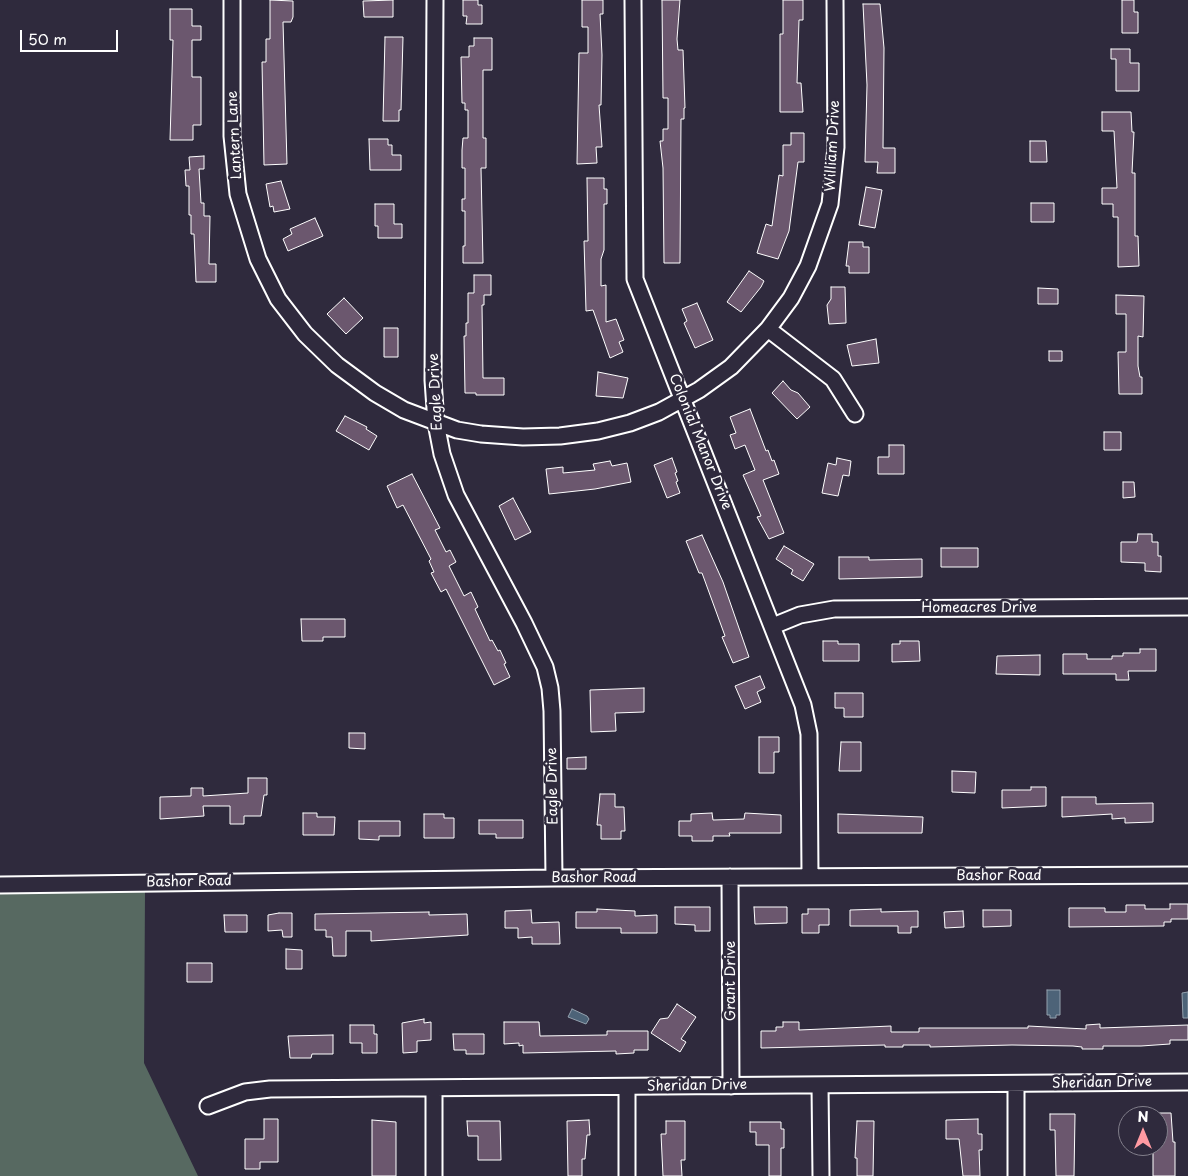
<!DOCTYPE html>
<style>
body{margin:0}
#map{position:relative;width:1188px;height:1176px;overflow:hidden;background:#2f2a3d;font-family:"Playpen Sans",sans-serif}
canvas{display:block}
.north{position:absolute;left:1118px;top:1106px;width:50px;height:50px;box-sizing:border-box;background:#2f2a3d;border:1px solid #827f8b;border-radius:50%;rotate:0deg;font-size:14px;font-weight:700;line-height:20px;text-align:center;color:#fff}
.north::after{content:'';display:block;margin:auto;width:18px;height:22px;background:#ff9aa2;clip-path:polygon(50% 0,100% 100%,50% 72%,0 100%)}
.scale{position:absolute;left:20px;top:30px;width:98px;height:22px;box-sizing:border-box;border:2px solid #fff;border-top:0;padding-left:6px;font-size:15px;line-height:18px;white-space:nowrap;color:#fff;-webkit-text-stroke:4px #2f2a3d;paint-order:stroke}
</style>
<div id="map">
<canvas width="1188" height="1176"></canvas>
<div class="north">N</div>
<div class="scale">50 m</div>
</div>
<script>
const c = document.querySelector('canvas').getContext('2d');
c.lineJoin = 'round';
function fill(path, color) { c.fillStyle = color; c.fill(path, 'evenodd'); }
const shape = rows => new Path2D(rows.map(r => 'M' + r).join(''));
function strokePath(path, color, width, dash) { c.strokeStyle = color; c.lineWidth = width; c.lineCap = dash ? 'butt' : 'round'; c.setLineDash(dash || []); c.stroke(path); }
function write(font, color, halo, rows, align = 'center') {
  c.font = font + ' "Playpen Sans",sans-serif'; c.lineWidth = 5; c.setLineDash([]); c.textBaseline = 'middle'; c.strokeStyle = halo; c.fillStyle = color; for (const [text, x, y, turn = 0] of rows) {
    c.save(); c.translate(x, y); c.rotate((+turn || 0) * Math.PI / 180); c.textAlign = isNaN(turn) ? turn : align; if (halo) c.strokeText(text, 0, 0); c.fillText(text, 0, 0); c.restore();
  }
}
fill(shape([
 [145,892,144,1063,198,1176,0,1176,0,893]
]), '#576961');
const water = shape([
 [1047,990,1060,990,1060,1015,1056,1015,1056,1018,1050,1018,1050,1015,1047,1015,1047,990],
 [1188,992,1188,1018,1183,1018,1182,993,1188,992],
 [572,1009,587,1016,589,1019,586,1024,568,1017,572,1009]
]);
fill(water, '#4d6378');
strokePath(water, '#94a1ae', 1);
const building = shape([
 [270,0,293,1,293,17,291,22,283,22,287,164,264,165,262,62,266,62,266,39,270,39,270,0],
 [393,0,393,17,364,17,363,1,393,0],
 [463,0,478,0,478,5,482,5,482,24,466,24,467,16,463,16,463,0],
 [582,0,603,0,603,14,600,14,602,55,601,105,599,105,602,147,596,147,597,163,577,164,579,53,588,53,588,27,582,27,582,0],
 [662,0,680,0,677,39,678,50,683,50,685,108,684,108,684,119,681,119,680,263,664,263,663,168,660,141,663,141,663,129,668,129,668,98,663,98,662,0],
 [783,0,803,0,803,20,799,20,797,83,801,83,803,112,780,112,780,34,783,34,783,0],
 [1122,0,1134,0,1134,12,1138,12,1138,33,1122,33,1122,0],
 [863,4,880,4,884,48,883,148,895,148,895,173,877,173,878,162,865,162,867,85,863,4],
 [170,9,192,9,192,26,201,26,201,40,192,40,192,77,201,77,201,125,193,125,193,140,170,140,173,40,170,40,170,9],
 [385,37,403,37,401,110,399,110,399,121,383,121,385,37],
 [474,38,492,38,492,70,483,70,483,138,486,138,486,168,481,168,483,263,463,263,463,246,465,246,465,211,462,211,462,199,465,199,465,168,462,168,462,150,463,138,468,138,468,110,465,110,465,103,462,103,461,57,469,57,469,46,474,46,474,38],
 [1111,49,1130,49,1130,63,1139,63,1139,91,1116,91,1116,59,1111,59,1111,49],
 [1102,112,1131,112,1132,132,1134,132,1132,173,1135,173,1135,236,1138,236,1139,266,1118,267,1118,217,1113,217,1113,204,1102,204,1102,188,1117,188,1114,131,1102,131,1102,112],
 [791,133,804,133,804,162,798,162,789,231,778,259,757,253,766,224,772,226,779,175,783,176,783,145,791,145,791,133],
 [369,139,388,139,388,145,392,145,392,155,401,155,401,170,370,170,369,139],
 [1030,141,1046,141,1047,162,1030,162,1030,141],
 [204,156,204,169,199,169,201,203,204,203,204,216,210,216,209,264,216,264,216,282,196,282,194,234,191,234,191,215,189,215,189,186,186,186,185,170,190,170,189,157,204,156],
 [587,178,604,178,604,189,607,189,607,204,604,204,604,250,601,259,601,286,606,285,606,322,616,319,624,340,619,342,623,352,610,358,593,310,586,311,584,241,588,241,587,178],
 [281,181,290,209,274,212,273,206,270,207,266,184,281,181],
 [866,187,882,190,875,228,859,225,866,187],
 [1031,203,1054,203,1054,222,1031,222,1031,203],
 [375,204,394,204,394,224,402,224,402,238,378,238,378,226,375,226,375,204],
 [315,218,323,236,288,251,283,239,292,234,290,229,315,218],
 [849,242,863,242,863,247,869,247,869,273,849,273,849,266,846,266,849,242],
 [749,271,764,281,761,287,741,312,727,302,749,271],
 [474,275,491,275,491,295,484,295,484,305,482,305,483,378,504,378,504,395,476,395,476,393,465,393,464,336,466,336,466,323,468,323,468,293,474,293,474,275],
 [831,287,845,287,846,323,829,324,827,305,831,299,831,287],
 [1038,288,1058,289,1058,304,1038,304,1038,288],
 [1116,295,1144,296,1143,337,1138,336,1138,366,1140,377,1142,377,1142,394,1119,394,1118,352,1126,352,1126,314,1116,314,1116,295],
 [344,298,363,318,346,334,327,314,344,298],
 [697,303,713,340,695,348,684,323,687,321,682,309,697,303],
 [384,328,398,328,398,357,384,357,384,328],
 [876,339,879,363,852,366,847,345,876,339],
 [1049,351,1062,351,1062,361,1049,361,1049,351],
 [598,372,628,378,623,398,596,396,598,372],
 [783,381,791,390,798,393,810,407,797,419,772,393,783,381],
 [750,409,766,451,768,450,772,461,774,460,779,474,763,480,784,533,769,539,757,517,761,516,743,475,755,470,745,445,735,449,730,435,736,433,730,417,750,409],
 [345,416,367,427,366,429,377,436,369,450,336,431,345,416],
 [1104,432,1121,432,1121,450,1104,450,1104,432],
 [889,445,904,445,904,474,878,474,878,457,889,457,889,445],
 [672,458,677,472,675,473,678,481,676,482,680,493,667,498,654,465,672,458],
 [837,458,851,461,849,476,843,475,838,496,822,493,828,463,836,465,837,458],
 [610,461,612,466,627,463,631,482,595,489,549,494,546,469,563,467,563,473,595,470,593,464,610,461],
 [412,474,440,528,435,530,446,552,450,550,456,562,449,566,464,596,471,592,478,607,475,609,490,641,492,640,498,651,500,650,506,663,504,664,510,677,494,685,446,589,441,592,431,573,434,572,429,561,431,559,403,505,397,508,387,486,412,474],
 [1123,482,1134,482,1135,497,1123,498,1123,482],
 [513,498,531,532,515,540,499,506,513,498],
 [1138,534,1152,534,1152,542,1158,542,1158,556,1161,556,1161,572,1145,571,1145,563,1121,562,1121,542,1137,542,1138,534],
 [702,535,723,582,749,657,733,663,722,637,725,636,702,573,699,573,686,541,702,535],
 [784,546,814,564,803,581,791,574,793,570,776,559,784,546],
 [941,548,978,548,978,567,941,567,941,548],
 [839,557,869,557,869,560,922,559,922,577,839,579,839,557],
 [301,619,345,619,345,637,323,637,323,641,302,641,301,619],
 [823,641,838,641,838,644,859,644,859,661,823,661,823,641],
 [900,641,919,641,920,661,892,662,892,644,900,644,900,641],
 [1140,649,1156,649,1156,671,1128,671,1129,680,1116,680,1116,674,1063,674,1063,654,1087,654,1087,659,1112,659,1112,656,1123,656,1123,653,1140,653,1140,649],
 [1040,655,1040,675,996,674,997,656,1040,655],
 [760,676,765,688,757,692,761,702,745,709,735,686,760,676],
 [644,688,644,712,615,713,616,731,591,732,590,690,644,688],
 [835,693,863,693,863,717,844,717,844,708,835,708,835,693],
 [349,733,365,733,365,749,349,748,349,733],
 [759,737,779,737,779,752,774,752,774,773,759,773,759,737],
 [841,742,861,742,861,771,839,771,841,742],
 [586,757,586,769,567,769,567,758,586,757],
 [952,771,976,772,975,793,952,792,952,771],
 [248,778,267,778,267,795,264,795,261,816,244,816,244,824,230,824,230,806,203,806,204,816,160,819,160,797,191,796,191,788,203,788,203,796,248,793,248,778],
 [1031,787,1046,787,1046,806,1002,808,1002,790,1031,790,1031,787],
 [600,794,615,794,615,807,624,807,625,831,621,831,621,839,601,839,601,825,597,825,600,794],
 [1062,797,1096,797,1096,804,1153,803,1153,822,1125,823,1125,818,1112,819,1112,814,1062,817,1062,797],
 [303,813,317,813,317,817,335,817,334,835,303,835,303,813],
 [712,813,713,820,744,819,745,813,781,815,781,833,729,833,730,836,713,836,713,841,692,841,692,836,679,836,679,821,691,821,691,814,712,813],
 [424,814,444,814,444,818,454,818,454,838,424,838,424,814],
 [838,814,923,817,922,833,838,833,838,814],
 [479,820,523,820,523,838,496,838,496,834,479,834,479,820],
 [359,821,400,821,400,836,379,836,379,840,359,839,359,821],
 [1170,904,1188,904,1188,919,1171,919,1171,922,1164,922,1164,926,1069,927,1069,908,1105,908,1105,912,1126,912,1126,905,1145,905,1145,909,1170,909,1170,904],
 [675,907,710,907,710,931,695,931,695,925,675,924,675,907],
 [754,907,787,907,787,923,755,924,754,907],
 [597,909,635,911,635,916,657,915,657,933,621,933,621,928,576,928,576,912,597,912,597,909],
 [808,909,829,909,829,925,819,925,819,933,802,933,802,914,808,914,808,909],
 [881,909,881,912,918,911,918,927,911,927,911,933,898,933,898,926,850,926,850,910,881,909],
 [531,910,532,923,559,922,560,944,532,944,532,937,518,938,518,928,505,928,505,911,531,910],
 [983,910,1011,910,1011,926,983,927,983,910],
 [963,911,964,927,945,928,944,912,963,911],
 [429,912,429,915,467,914,468,935,371,941,371,931,346,931,346,956,333,956,332,937,326,937,326,930,315,930,315,914,429,912],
 [279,913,292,913,292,937,283,937,282,930,268,931,268,915,279,913],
 [224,915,247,915,247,932,225,932,224,915],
 [286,949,302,950,302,969,286,969,286,949],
 [187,963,212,963,212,982,187,982,187,963],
 [677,1004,696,1017,681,1039,686,1042,680,1052,651,1033,660,1019,668,1018,677,1004],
 [424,1019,424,1023,431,1022,431,1040,417,1041,417,1052,403,1053,402,1023,424,1019],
 [504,1022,539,1022,540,1036,607,1035,607,1031,648,1031,648,1050,634,1050,634,1053,616,1054,616,1051,523,1053,523,1045,519,1046,519,1043,504,1044,504,1022],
 [783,1022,799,1022,799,1030,891,1026,891,1032,919,1032,919,1028,1028,1028,1028,1026,1086,1029,1086,1025,1100,1024,1100,1028,1188,1025,1188,1040,1170,1040,1170,1044,1141,1046,1103,1046,1103,1049,1082,1049,1082,1047,1073,1046,1012,1045,930,1047,930,1045,903,1045,903,1047,885,1047,885,1045,761,1048,761,1031,776,1031,776,1027,783,1027,783,1022],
 [350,1025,374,1025,374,1034,377,1034,377,1053,362,1053,362,1043,350,1043,350,1025],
 [453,1034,484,1034,484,1054,466,1054,466,1050,454,1050,453,1034],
 [333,1035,333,1054,312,1054,311,1058,290,1058,288,1036,333,1035],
 [1158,1113,1171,1113,1173,1142,1175,1142,1175,1176,1153,1176,1153,1146,1158,1146,1158,1113],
 [1050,1114,1075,1114,1074,1176,1056,1176,1055,1130,1050,1130,1050,1114],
 [264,1119,278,1119,278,1162,260,1162,260,1169,245,1169,245,1139,264,1139,264,1119],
 [978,1119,978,1134,982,1134,982,1150,979,1150,980,1176,963,1176,959,1139,946,1139,946,1120,978,1119],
 [372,1120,396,1122,396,1176,372,1176,372,1120],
 [589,1120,590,1135,587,1135,585,1159,582,1159,582,1176,568,1176,567,1121,589,1120],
 [467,1121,500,1121,501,1160,478,1160,478,1136,468,1136,467,1121],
 [666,1121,685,1121,685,1160,681,1160,682,1176,663,1176,661,1134,666,1134,666,1121],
 [857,1121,874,1121,873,1176,857,1176,857,1158,855,1158,857,1121],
 [750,1122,781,1122,781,1129,784,1129,784,1148,781,1148,781,1176,769,1176,769,1145,756,1145,756,1132,750,1132,750,1122]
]);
fill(building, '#6b576e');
strokePath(building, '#fff', 1);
const minor = shape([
 [232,0,232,136,238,194,258,259,278,299,305,334,337,365,375,393,404,410,457,430,481,434,523,437,560,436,598,431,630,423,659,412,699,390,731,367,768,329,791,298,808,266,830,204,836,147,835,0],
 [435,0,433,380,436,423,442,454,456,495,524,623,545,667,550,688,552,711,554,878],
 [633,0,635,279,803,705,809,734,810,876],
 [768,329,833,379,855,414],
 [773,626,800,615,834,609,1188,607],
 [730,877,731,1086],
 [0,885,554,878,1188,875],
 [1016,1084,1016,1176],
 [820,1085,821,1176],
 [627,1087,627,1176],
 [434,1088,434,1176],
 [208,1106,245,1092,270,1089,1188,1082]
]);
strokePath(minor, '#fff', 19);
strokePath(minor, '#2f2a3d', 15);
write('14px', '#fff', '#2f2a3d', [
 ["Lantern Lane",235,135,-93],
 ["William Drive",833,146,-87],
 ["Eagle Drive",436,392,-93],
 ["Colonial Manor Drive",700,442,68],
 ["Homeacres Drive",979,608],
 ["Eagle Drive",553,786,-91],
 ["Bashor Road",999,876],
 ["Bashor Road",594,878],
 ["Bashor Road",189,882,-1],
 ["Grant Drive",731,981,-90],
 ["Sheridan Drive",1102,1083,-1],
 ["Sheridan Drive",697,1086,-1]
]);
</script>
